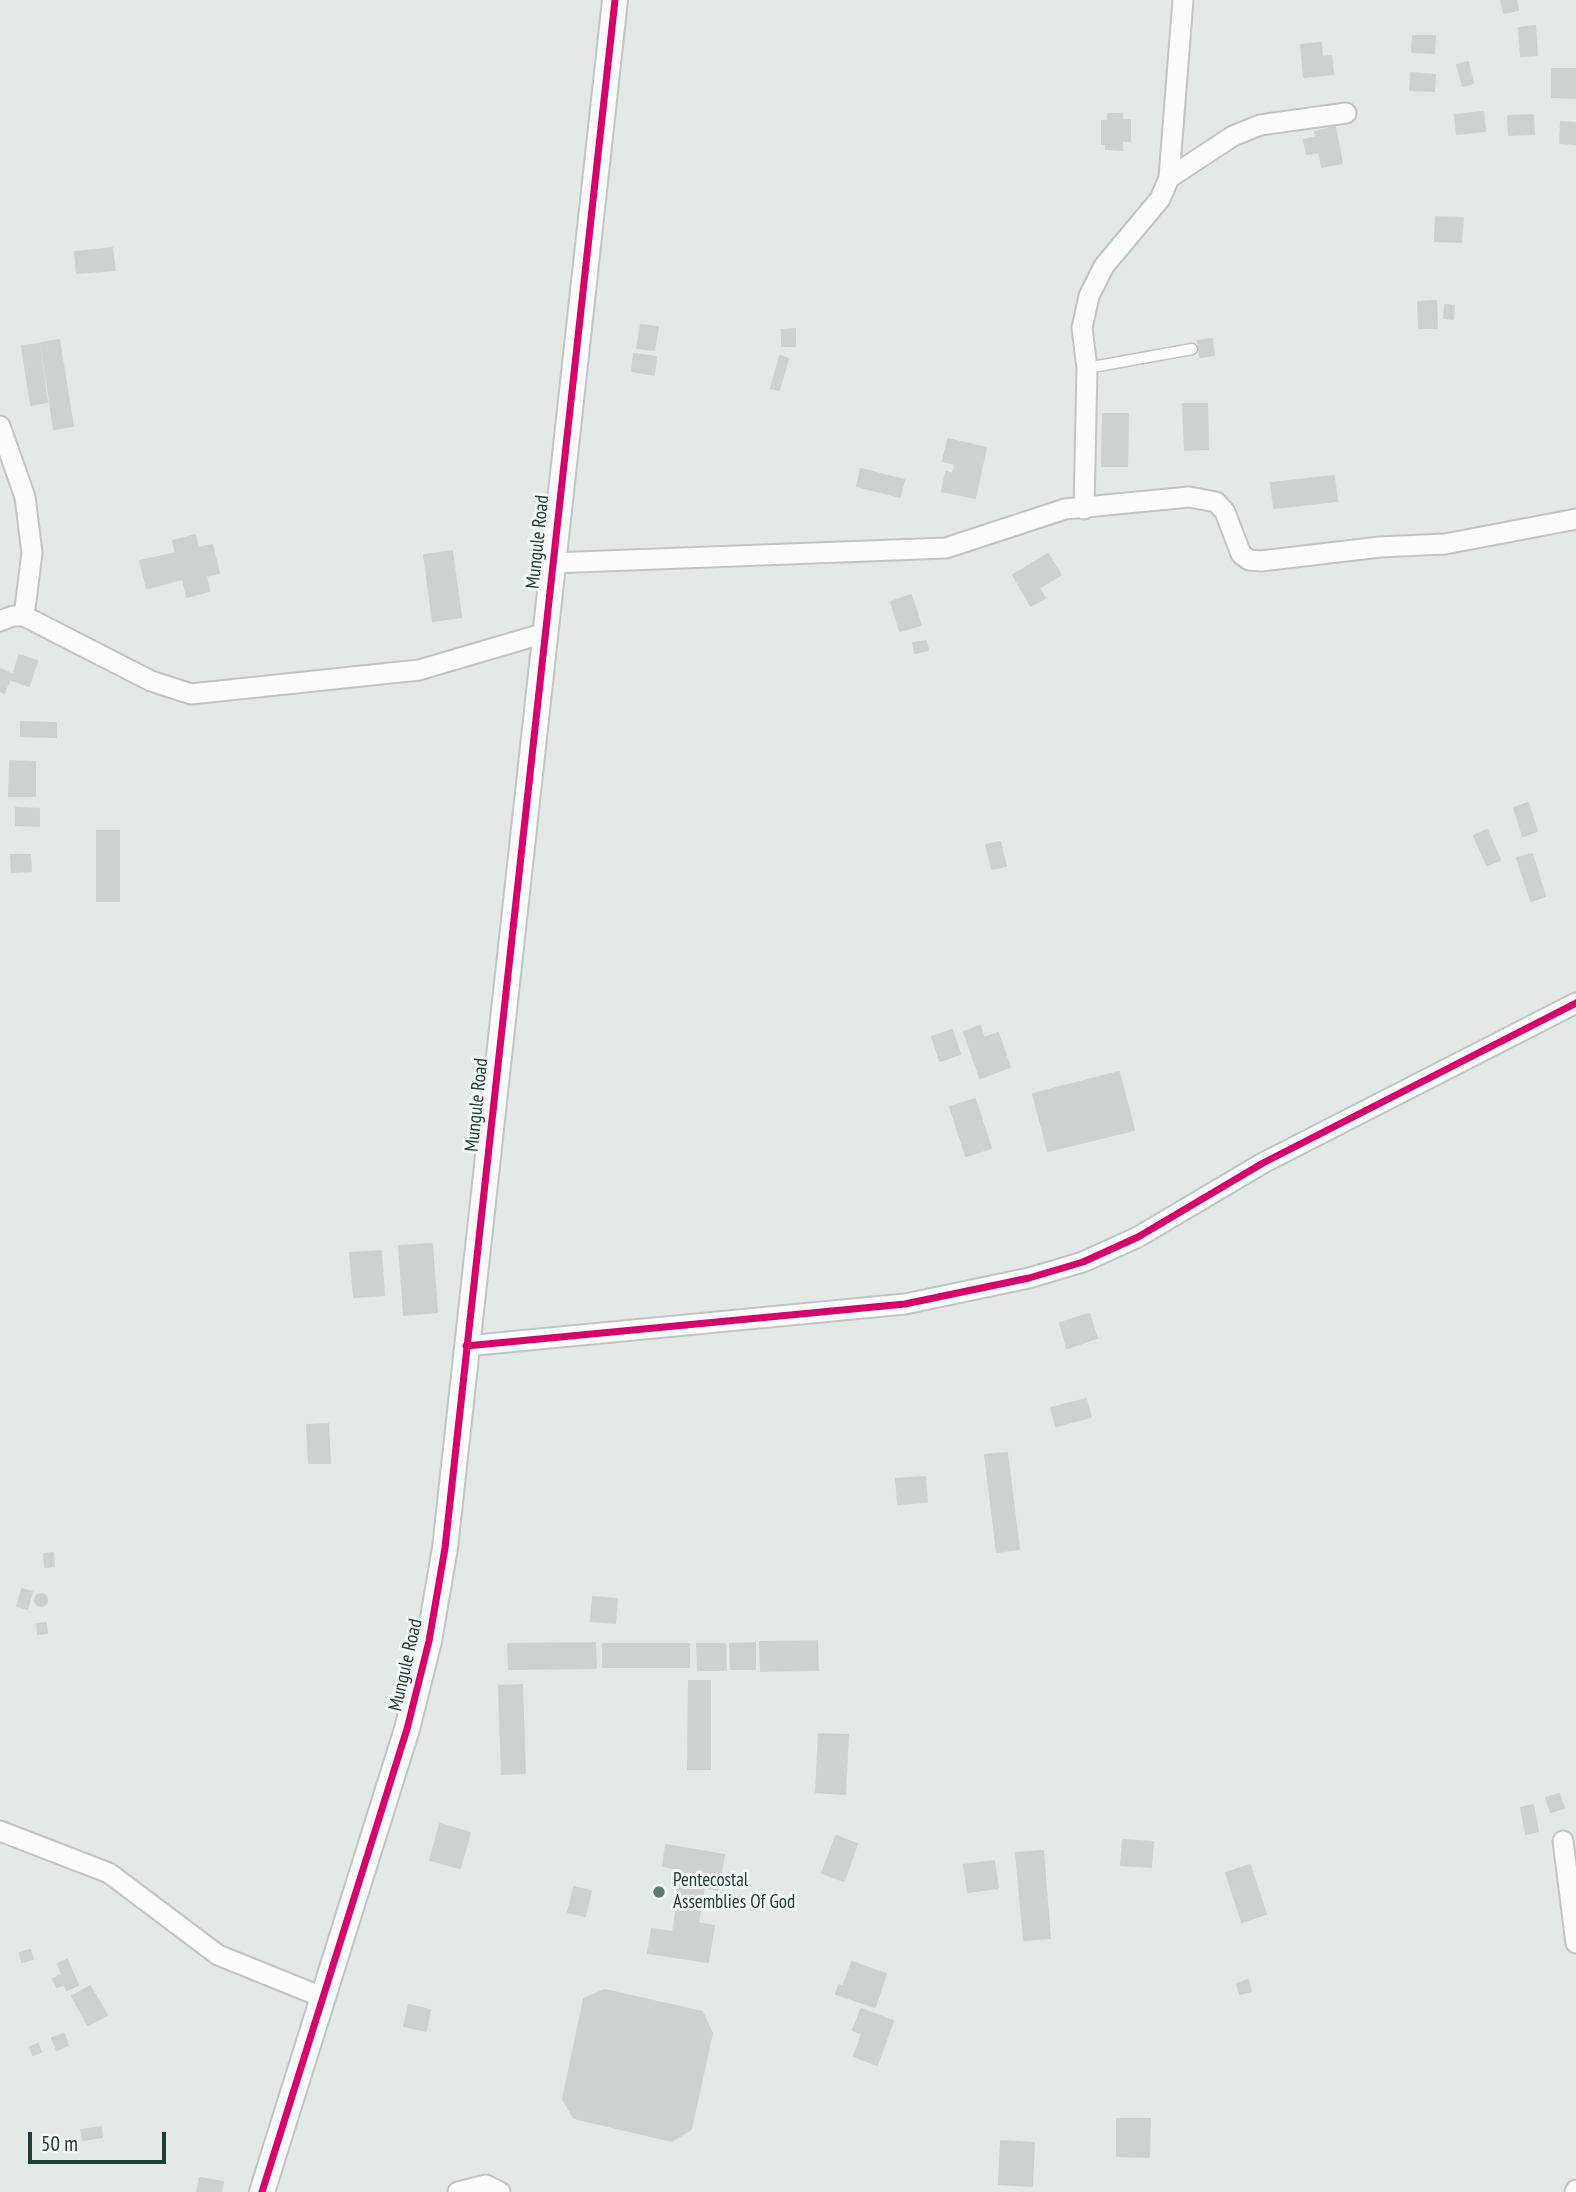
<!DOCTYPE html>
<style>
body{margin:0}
#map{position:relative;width:1576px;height:2192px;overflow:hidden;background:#e3e9e7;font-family:"PT Sans Narrow",sans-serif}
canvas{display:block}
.scale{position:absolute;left:28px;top:2132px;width:138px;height:32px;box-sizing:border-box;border:4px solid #203c39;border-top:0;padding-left:9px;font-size:21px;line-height:24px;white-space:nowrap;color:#203c39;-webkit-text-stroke:5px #f1f8f5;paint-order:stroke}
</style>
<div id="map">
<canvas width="1576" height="2192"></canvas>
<div class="scale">50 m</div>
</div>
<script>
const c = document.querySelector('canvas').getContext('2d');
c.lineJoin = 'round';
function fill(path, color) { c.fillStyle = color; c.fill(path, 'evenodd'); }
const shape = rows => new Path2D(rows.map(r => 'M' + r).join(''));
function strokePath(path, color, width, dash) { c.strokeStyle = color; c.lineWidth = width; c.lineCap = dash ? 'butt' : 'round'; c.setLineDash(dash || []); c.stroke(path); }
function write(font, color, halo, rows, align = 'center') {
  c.font = font + ' "PT Sans Narrow",sans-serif'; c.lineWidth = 6; c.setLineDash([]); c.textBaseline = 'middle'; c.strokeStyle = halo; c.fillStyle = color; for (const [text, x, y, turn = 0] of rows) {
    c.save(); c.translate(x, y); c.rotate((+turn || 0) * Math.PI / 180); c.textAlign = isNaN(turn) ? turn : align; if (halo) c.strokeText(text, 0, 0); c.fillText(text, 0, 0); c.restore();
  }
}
const building = shape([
 [1516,0,1518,10,1504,13,1501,1,1516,0],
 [1535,26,1537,55,1521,56,1519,28,1535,26],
 [1413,36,1435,36,1434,53,1412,52,1413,36],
 [1321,43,1322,57,1331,56,1333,74,1304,77,1301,45,1321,43],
 [1468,62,1473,83,1463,86,1457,65,1468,62],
 [1552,69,1576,69,1576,98,1552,97,1552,69],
 [1411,73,1435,75,1434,91,1410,90,1411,73],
 [1483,112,1485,131,1457,134,1455,115,1483,112],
 [1108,114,1122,114,1122,120,1130,120,1130,141,1122,141,1122,150,1106,149,1106,144,1102,144,1102,121,1108,121,1108,114],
 [1533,115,1534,134,1509,135,1508,116,1533,115],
 [1561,122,1576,123,1576,144,1560,143,1561,122],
 [1335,127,1342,163,1322,167,1319,152,1307,154,1304,140,1316,137,1315,132,1335,127],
 [1436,217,1463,218,1461,242,1435,241,1436,217],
 [112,248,115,270,77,273,75,252,112,248],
 [1436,301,1437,328,1419,328,1418,302,1436,301],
 [1445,305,1454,306,1453,319,1444,318,1445,305],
 [641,325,658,327,654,350,637,348,641,325],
 [795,329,795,346,782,346,782,330,795,329],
 [1212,339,1214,355,1200,357,1198,341,1212,339],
 [59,340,73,426,54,429,41,343,59,340],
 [39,344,47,402,31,405,22,346,39,344],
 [634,354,656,357,654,375,632,371,634,354],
 [780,356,788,359,779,390,771,388,780,356],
 [1183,404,1207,404,1208,449,1185,450,1183,404],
 [1103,414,1128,414,1127,466,1102,466,1103,414],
 [948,439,986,448,975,498,942,491,946,472,953,474,955,464,943,461,948,439],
 [861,469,904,480,900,497,857,486,861,469],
 [1334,476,1337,501,1274,508,1271,483,1334,476],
 [195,535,198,548,212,545,219,573,206,576,209,591,187,597,183,579,147,588,140,561,176,553,173,541,195,535],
 [452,551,461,617,433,621,424,555,452,551],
 [1048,554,1061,575,1039,588,1045,598,1031,606,1013,575,1048,554],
 [911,595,921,625,900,631,891,602,911,595],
 [926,641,928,650,915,653,913,643,926,641],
 [19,655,37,661,29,686,12,680,19,655],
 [0,669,12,674,4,693,0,691,0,669],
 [21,722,56,723,56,737,21,736,21,722],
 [10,761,35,762,35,796,9,796,10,761],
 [1528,803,1537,831,1523,836,1514,808,1528,803],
 [16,808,39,809,39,826,16,825,16,808],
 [1487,830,1500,860,1487,865,1474,836,1487,830],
 [97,831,119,831,119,901,97,901,97,831],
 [1000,842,1006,866,992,869,986,845,1000,842],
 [1532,854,1545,896,1531,901,1517,858,1532,854],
 [11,855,30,855,31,871,12,872,11,855],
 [980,1026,984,1038,998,1033,1010,1067,980,1078,964,1032,980,1026],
 [952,1030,960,1054,940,1061,932,1037,952,1030],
 [1119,1072,1134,1130,1048,1151,1033,1094,1119,1072],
 [975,1099,991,1148,966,1156,950,1107,975,1099],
 [432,1244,437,1312,404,1315,399,1246,432,1244],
 [381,1251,384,1295,354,1297,350,1253,381,1251],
 [1089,1314,1097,1338,1067,1348,1060,1323,1089,1314],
 [1086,1399,1091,1417,1056,1426,1051,1408,1086,1399],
 [328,1424,330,1463,309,1463,307,1425,328,1424],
 [1007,1453,1019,1549,997,1552,985,1455,1007,1453],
 [925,1477,927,1502,898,1504,896,1479,925,1477],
 [53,1553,54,1566,45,1567,44,1554,53,1553],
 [22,1589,32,1592,27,1609,17,1606,22,1589],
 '35 1600a6 6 0 1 1 12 0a6 6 0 1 1-12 0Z',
 [593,1597,617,1599,615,1623,591,1621,593,1597],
 [46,1623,47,1633,38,1634,37,1624,46,1623],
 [817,1641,818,1670,761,1671,760,1642,817,1641],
 [595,1643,596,1668,509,1669,508,1644,595,1643],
 [755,1643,755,1669,731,1669,730,1644,755,1643],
 [603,1644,689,1644,689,1667,603,1667,603,1644],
 [697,1644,725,1644,726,1670,698,1670,697,1644],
 [689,1681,710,1681,710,1769,688,1769,689,1681],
 [522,1685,525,1773,502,1774,499,1686,522,1685],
 [819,1734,848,1735,845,1794,816,1792,819,1734],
 [1559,1794,1564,1808,1551,1812,1546,1798,1559,1794],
 [1533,1805,1538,1831,1526,1834,1521,1808,1533,1805],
 [440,1824,470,1833,460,1868,430,1860,440,1824],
 [836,1836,857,1844,844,1881,822,1873,836,1836],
 [1123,1840,1153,1842,1151,1867,1121,1865,1123,1840],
 [666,1845,724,1855,718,1890,704,1887,698,1923,714,1926,708,1962,648,1953,652,1929,673,1932,683,1870,663,1866,666,1845],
 [1043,1851,1050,1938,1024,1940,1016,1853,1043,1851],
 [994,1861,998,1888,968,1892,964,1865,994,1861],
 [1250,1865,1266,1914,1242,1922,1226,1873,1250,1865],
 [574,1887,591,1891,585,1916,568,1912,574,1887],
 [30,1950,33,1959,22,1962,20,1953,30,1950],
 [67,1960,78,1985,67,1990,64,1984,57,1987,53,1979,62,1974,58,1964,67,1960],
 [852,1962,886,1974,875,2007,836,1994,839,1985,843,1987,852,1962],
 [1248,1980,1251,1991,1240,1994,1237,1984,1248,1980],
 [90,1986,107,2015,88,2025,72,1996,90,1986],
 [605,1990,702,2012,712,2033,691,2129,672,2141,574,2118,563,2099,584,1999,605,1990],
 [409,2005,430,2010,426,2031,404,2026,409,2005],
 [861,2009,893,2021,877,2065,854,2056,862,2034,853,2030,861,2009],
 [64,2034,68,2045,57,2050,52,2038,64,2034],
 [38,2044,41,2052,33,2055,30,2047,38,2044],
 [1117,2119,1150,2119,1149,2157,1117,2156,1117,2119],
 [101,2127,102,2137,83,2140,81,2130,101,2127],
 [1001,2141,1034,2143,1032,2186,999,2184,1001,2141],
 [200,2178,223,2182,221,2192,197,2192,200,2178]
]);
fill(building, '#cdd2d1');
strokePath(building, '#cbd2d0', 2);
const service = shape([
 [1087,368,1192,349]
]);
const minor = shape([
 [1169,178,1233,136,1260,125,1346,113],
 [0,426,25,497,32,553,24,616],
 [1084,509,1087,368,1082,328,1089,296,1104,266,1160,199,1169,178,1183,0],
 [551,563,946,548,1065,509,1189,497,1216,502,1225,512,1241,554,1249,560,1261,561,1380,547,1445,544,1576,519],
 [0,621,13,616,24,616,151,681,191,694,419,670,545,633],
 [466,1346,905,1304,1029,1278,1083,1262,1138,1237,1263,1163,1576,1003],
 [0,1831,109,1873,218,1955,322,1997],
 [1563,1841,1576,1943],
 [458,2192,486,2185,500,2192],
 [1575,2192,1576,2190]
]);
const tertiary = shape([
 [262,2192,407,1729,429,1641,445,1548,615,0]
]);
strokePath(service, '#c0c6c4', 13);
strokePath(minor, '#c0c6c4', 23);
strokePath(tertiary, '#c0c6c4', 28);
strokePath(service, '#fbfcfb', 10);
strokePath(minor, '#fbfcfb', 19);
strokePath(tertiary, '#fbfcfb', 24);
strokePath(shape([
 [466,1346,905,1304,1029,1278,1083,1262,1138,1237,1263,1163,1576,1003],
 [262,2192,407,1729,429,1641,445,1548,615,0]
]), '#d6006c', 7);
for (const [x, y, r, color] of [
 [659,1892,7,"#647976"]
]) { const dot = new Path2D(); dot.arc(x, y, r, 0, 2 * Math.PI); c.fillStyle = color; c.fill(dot); strokePath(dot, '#f1f8f5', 2.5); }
write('19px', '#203c39', '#f1f8f5', [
 ["Mungule Road",538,542,-84],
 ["Mungule Road",477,1105,-84],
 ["Mungule Road",406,1665,-77]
]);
write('19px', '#203c39', '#f1f8f5', [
 ["Pentecostal",673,1881],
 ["Assemblies Of God",673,1903]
], 'left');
</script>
